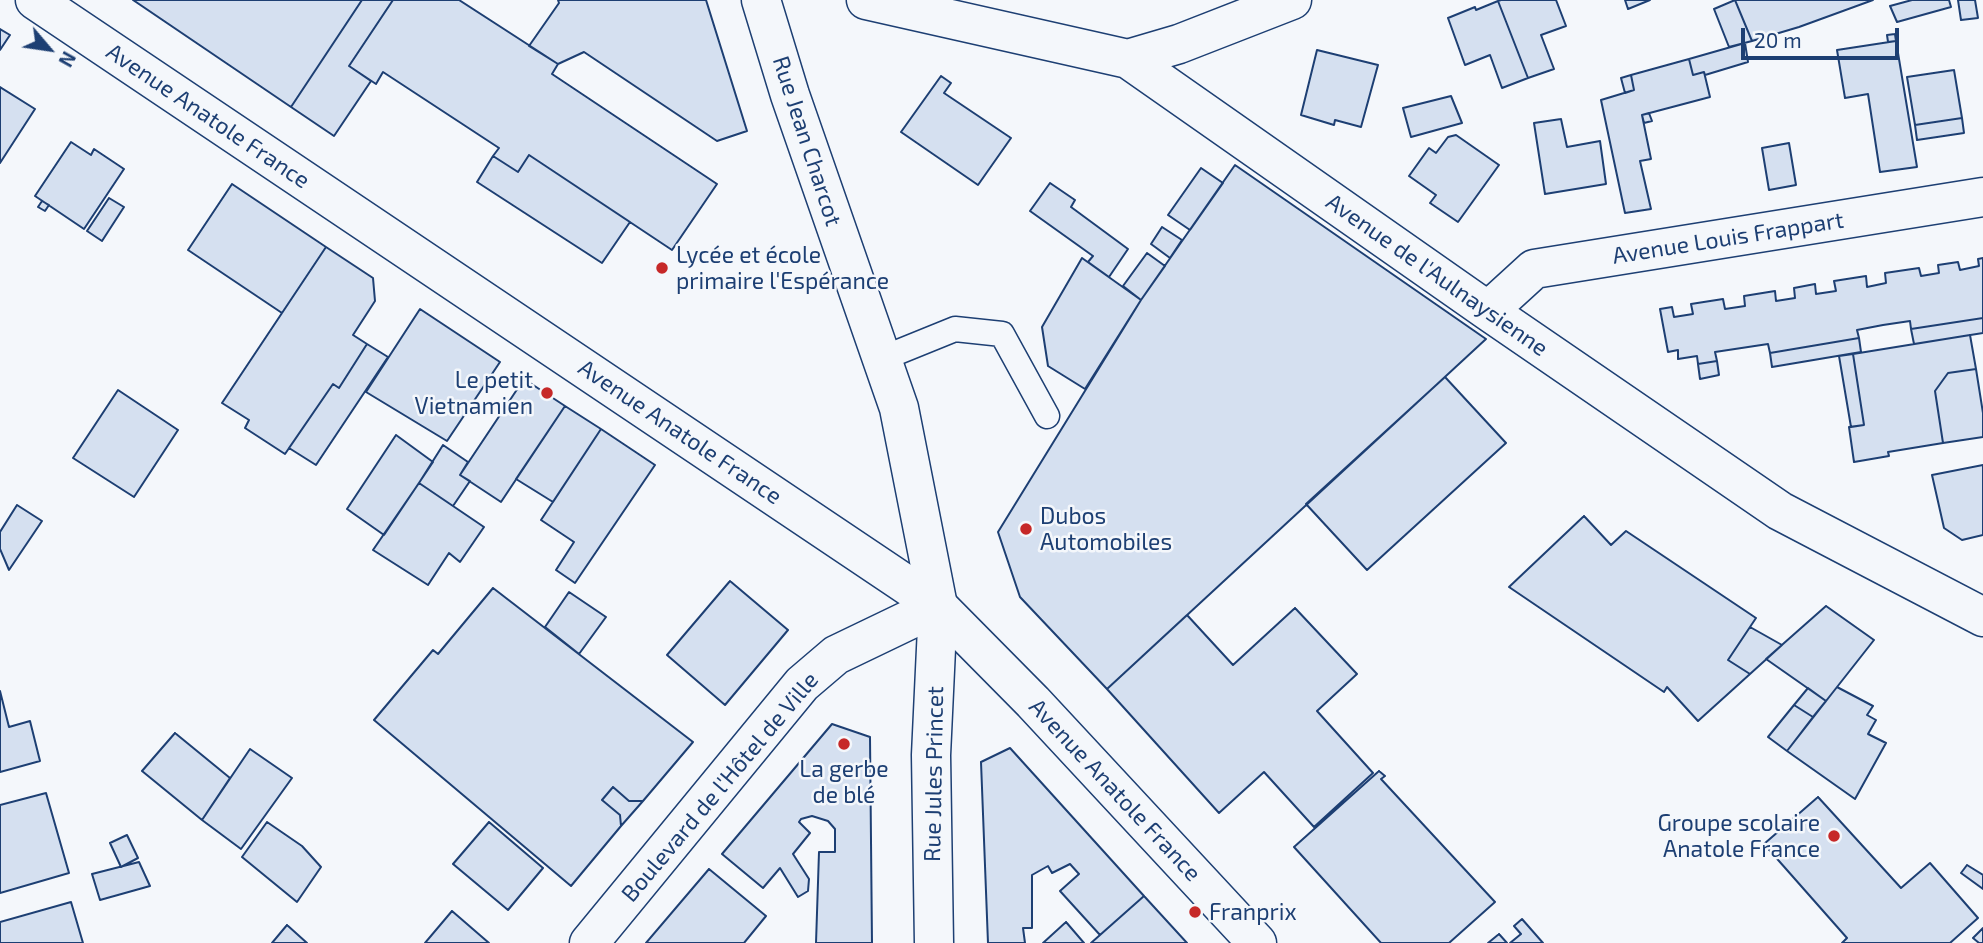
<!DOCTYPE html>
<meta charset="utf-8">
<style>
body{margin:0}
#map{position:relative;width:1983px;height:943px;overflow:hidden;background:#f4f7fb;font-family:"Exo 2",sans-serif}
canvas{display:block}
.north{position:absolute;left:14px;top:14px;width:70px;height:70px;-webkit-text-stroke:5px #f4f7fb;paint-order:stroke;rotate:119deg;font-size:19px;font-weight:700;line-height:28px;text-align:center;color:#1d3f73}
.north::after{content:'';display:block;margin:auto;width:24px;height:32px;background:#1d3f73;clip-path:polygon(50% 0,100% 100%,50% 72%,0 100%)}
.scale{position:absolute;left:1741px;top:28px;width:158px;height:32px;box-sizing:border-box;border:4px solid #1d3f73;border-top:0;padding-left:9px;font-size:21px;line-height:24px;white-space:nowrap;color:#1d3f73;-webkit-text-stroke:5px #f4f7fb;paint-order:stroke}
</style>
<div id="map">
<canvas width="1983" height="943"></canvas>
<div class="north">N</div>
<div class="scale">20 m</div>
</div>
<script>
const c = document.querySelector('canvas').getContext('2d');
c.lineJoin = 'round';
function fill(path, color) { c.fillStyle = color; c.fill(path, 'evenodd'); }
const shape = rows => new Path2D(rows.map(r => 'M' + r).join(''));
function strokePath(path, color, width, dash) { c.strokeStyle = color; c.lineWidth = width; c.lineCap = dash ? 'butt' : 'round'; c.setLineDash(dash || []); c.stroke(path); }
function write(font, color, halo, rows, align = 'center') {
  c.font = font + ' "Exo 2",sans-serif'; c.lineWidth = 5; c.setLineDash([]); c.textBaseline = 'middle'; c.strokeStyle = halo; c.fillStyle = color; for (const [text, x, y, turn = 0] of rows) {
    c.save(); c.translate(x, y); c.rotate((+turn || 0) * Math.PI / 180); c.textAlign = isNaN(turn) ? turn : align; if (halo) c.strokeText(text, 0, 0); c.fillText(text, 0, 0); c.restore();
  }
}
const building = shape([
 [133,0,362,0,291,107,133,0],
 [362,0,393,0,349,66,371,81,334,136,291,107,362,0],
 [393,0,459,0,558,64,552,74,717,184,672,250,529,155,518,172,493,156,499,148,383,72,376,84,349,66,393,0],
 [558,0,706,0,747,131,717,141,584,52,558,64,529,46,559,3,558,0],
 [1501,0,1556,0,1566,26,1541,35,1554,69,1528,78,1498,1,1501,0],
 [1625,0,1650,0,1628,9,1625,0],
 [1735,0,1752,41,1729,47,1714,9,1735,0],
 [1735,0,1873,0,1799,27,1752,41,1735,0],
 [1912,0,1949,0,1951,7,1897,22,1890,6,1912,0],
 [1958,0,1975,0,1978,18,1961,20,1958,0],
 [1498,1,1528,78,1502,88,1490,55,1465,65,1448,18,1475,7,1476,10,1498,1],
 [0,29,10,35,0,50,0,29],
 [1895,34,1896,41,1888,42,1887,35,1895,34],
 [1896,41,1917,167,1880,172,1868,94,1845,98,1837,50,1896,41],
 [1745,43,1748,62,1705,75,1704,72,1693,75,1689,59,1745,43],
 [1317,50,1378,65,1361,127,1335,120,1334,125,1301,115,1317,50],
 [1689,59,1693,75,1704,72,1710,97,1642,115,1651,159,1640,161,1651,209,1625,213,1601,100,1634,90,1631,75,1689,59],
 [1954,70,1962,118,1915,125,1907,77,1954,70],
 [1631,75,1634,90,1625,93,1621,78,1631,75],
 [941,76,951,83,944,93,1011,138,978,185,901,132,941,76],
 [0,87,35,109,0,163,0,87],
 [1451,96,1462,123,1411,137,1403,108,1451,96],
 [1649,113,1652,121,1644,123,1642,115,1649,113],
 [1962,118,1964,133,1917,140,1915,125,1962,118],
 [1561,119,1567,147,1600,141,1606,184,1545,194,1534,123,1561,119],
 [1456,135,1499,165,1458,222,1430,203,1436,195,1409,176,1429,148,1436,153,1448,137,1456,135],
 [71,142,91,155,94,149,124,169,84,229,35,196,71,142],
 [1789,143,1796,185,1769,190,1762,148,1789,143],
 [529,155,630,222,602,263,477,182,493,156,518,172,529,155],
 [1235,165,1486,339,1107,689,1020,597,998,532,1141,300,1235,165],
 [1201,168,1223,183,1190,230,1168,215,1201,168],
 [1050,183,1075,200,1071,207,1128,249,1109,277,1088,262,1093,256,1030,211,1050,183],
 [232,184,326,247,282,313,188,250,232,184],
 [109,198,124,207,102,241,87,231,109,198],
 [42,201,49,205,45,211,38,207,42,201],
 [1162,227,1182,240,1170,258,1151,244,1162,227],
 [326,247,373,278,375,301,353,335,367,344,339,388,333,384,285,454,245,428,249,420,222,403,326,247],
 [1147,253,1165,266,1141,300,1123,286,1147,253],
 [1082,258,1141,300,1085,389,1048,366,1042,327,1082,258],
 [1983,258,1983,318,1911,329,1910,321,1883,325,1857,330,1859,338,1770,353,1768,344,1715,352,1717,361,1698,364,1697,356,1678,359,1678,350,1668,352,1660,309,1672,307,1674,317,1693,314,1691,304,1723,299,1725,309,1745,306,1744,296,1775,291,1776,301,1795,298,1794,288,1815,284,1816,294,1836,291,1834,281,1866,276,1867,287,1886,283,1885,273,1919,268,1921,276,1939,273,1938,265,1958,262,1960,270,1979,266,1978,259,1983,258],
 [420,309,500,362,447,441,366,392,420,309],
 [1983,318,1983,333,1914,344,1911,329,1983,318],
 [1970,335,1976,369,1948,373,1935,391,1943,443,1888,452,1889,456,1854,462,1849,427,1864,425,1853,354,1970,335],
 [1859,338,1861,352,1772,367,1770,353,1859,338],
 [367,344,388,357,316,465,289,448,333,384,339,388,367,344],
 [1853,354,1864,425,1851,427,1839,356,1853,354],
 [1717,361,1719,375,1700,379,1698,364,1717,361],
 [1976,369,1983,413,1983,437,1943,443,1935,391,1948,373,1976,369],
 [1445,377,1506,443,1367,570,1306,504,1445,377],
 [524,379,565,406,501,502,460,475,524,379],
 [118,390,178,430,134,497,73,458,118,390],
 [565,406,601,429,553,502,516,479,565,406],
 [601,429,655,465,575,583,556,570,574,542,541,520,601,429],
 [396,435,433,462,384,535,347,509,396,435],
 [443,445,468,462,460,475,470,481,453,506,419,483,443,445],
 [1983,465,1983,535,1962,540,1944,528,1932,475,1983,465],
 [419,483,484,527,460,562,449,553,428,585,373,550,419,483],
 [17,505,42,521,9,570,0,549,0,532,17,505],
 [1584,516,1611,545,1626,531,1756,618,1728,660,1750,674,1698,721,1667,687,1664,692,1509,587,1584,516],
 [730,581,788,630,725,705,667,655,730,581],
 [493,588,693,742,643,801,629,801,613,787,602,800,620,815,621,826,571,886,374,720,433,650,438,654,493,588],
 [569,592,606,617,579,654,545,627,569,592],
 [1826,606,1874,640,1826,701,1766,659,1826,606],
 [1295,608,1357,674,1317,711,1373,773,1314,827,1264,772,1219,813,1107,689,1187,615,1233,665,1295,608],
 [1750,627,1782,645,1750,674,1728,660,1750,627],
 [1837,687,1873,706,1867,715,1876,720,1868,734,1886,743,1855,799,1787,751,1837,687],
 [1808,688,1826,701,1813,717,1794,705,1808,688],
 [0,691,9,727,30,721,40,761,0,772,0,691],
 [1794,705,1813,717,1787,751,1768,737,1794,705],
 [832,724,870,737,872,943,816,943,819,852,835,852,835,829,828,821,812,816,801,819,799,822,810,833,793,854,809,879,808,891,798,897,780,868,763,888,722,854,832,724],
 [175,733,230,778,202,820,142,771,175,733],
 [1010,748,1144,896,1100,935,1060,891,1079,874,1070,864,1052,873,1048,866,1032,875,1032,928,1023,928,1025,943,988,943,981,762,1010,748],
 [250,749,292,778,241,849,202,820,250,749],
 [1379,771,1385,776,1381,779,1495,902,1449,943,1381,943,1294,847,1379,771],
 [613,787,629,801,643,801,621,826,620,815,602,800,613,787],
 [46,793,69,873,0,893,0,805,46,793],
 [1818,797,1901,888,1930,863,1978,918,1950,943,1842,943,1847,938,1764,844,1818,797],
 [267,822,302,846,321,867,297,902,242,857,267,822],
 [489,822,543,868,508,910,453,864,489,822],
 [127,835,138,858,121,867,110,843,127,835],
 [139,862,150,886,100,900,92,874,139,862],
 [1967,865,1983,875,1983,889,1961,873,1967,865],
 [709,869,766,916,744,943,646,943,709,869],
 [1144,896,1187,943,1091,943,1100,935,1144,896],
 [71,902,83,943,0,943,0,922,71,902],
 [452,911,489,943,425,943,452,911],
 [1522,919,1543,943,1510,943,1521,934,1514,926,1522,919],
 [1066,922,1084,943,1043,943,1066,922],
 [287,925,307,943,272,943,287,925],
 [1983,928,1983,943,1979,943,1973,938,1983,928],
 [1499,934,1507,943,1488,943,1499,934]
]);
fill(building, '#d5e0f0');
strokePath(building, '#1d3f73', 2);
const lane = shape([
 [881,359,955,329,1002,334,1047,416]
]);
const street = shape([
 [35,0,938,606,1033,702,1257,943],
 [866,0,1128,59,1488,311,1780,511,1983,617],
 [1128,59,1179,44,1292,0],
 [1488,311,1534,269,1983,197],
 [589,943,802,684,836,655,938,606]
]);
const primary = shape([
 [761,0,790,95,899,408,938,606,931,755,934,943]
]);
strokePath(lane, '#1d3f73', 27);
strokePath(street, '#1d3f73', 41);
strokePath(primary, '#1d3f73', 41);
strokePath(lane, '#f4f7fb', 24);
strokePath(street, '#f4f7fb', 38);
strokePath(primary, '#f4f7fb', 38);
for (const [x, y, r, color] of [
 [662,268,7,"#c62828"],
 [547,393,7,"#c62828"],
 [1026,529,7,"#c62828"],
 [844,744,7,"#c62828"],
 [1834,836,7,"#c62828"],
 [1195,912,7,"#c62828"]
]) { const dot = new Path2D(); dot.arc(x, y, r, 0, 2 * Math.PI); c.fillStyle = color; c.fill(dot); strokePath(dot, '#f4f7fb', 2.5); }
write('23px', '#1d3f73', '#f4f7fb', [
 ["Avenue Anatole France",208,116,34],
 ["Rue Jean Charcot",807,141,72],
 ["Avenue Louis Frappart",1728,238,-9],
 ["Avenue de l'Aulnaysienne",1437,275,35],
 ["Avenue Anatole France",680,432,34],
 ["Rue Jules Princet",934,774,-89],
 ["Boulevard de l'Hôtel de Ville",720,787,-50],
 ["Avenue Anatole France",1115,790,47]
]);
write('23px', '#1d3f73', '#f4f7fb', [
 ["Lycée et école",676,255],
 ["primaire l'Espérance",676,281],
 ["Le petit",533,380,"right"],
 ["Vietnamien",533,406,"right"],
 ["Dubos",1040,516],
 ["Automobiles",1040,542],
 ["La gerbe",844,769,"center"],
 ["de blé",844,795,"center"],
 ["Groupe scolaire",1820,823,"right"],
 ["Anatole France",1820,849,"right"],
 ["Franprix",1209,912]
], 'left');
</script>
